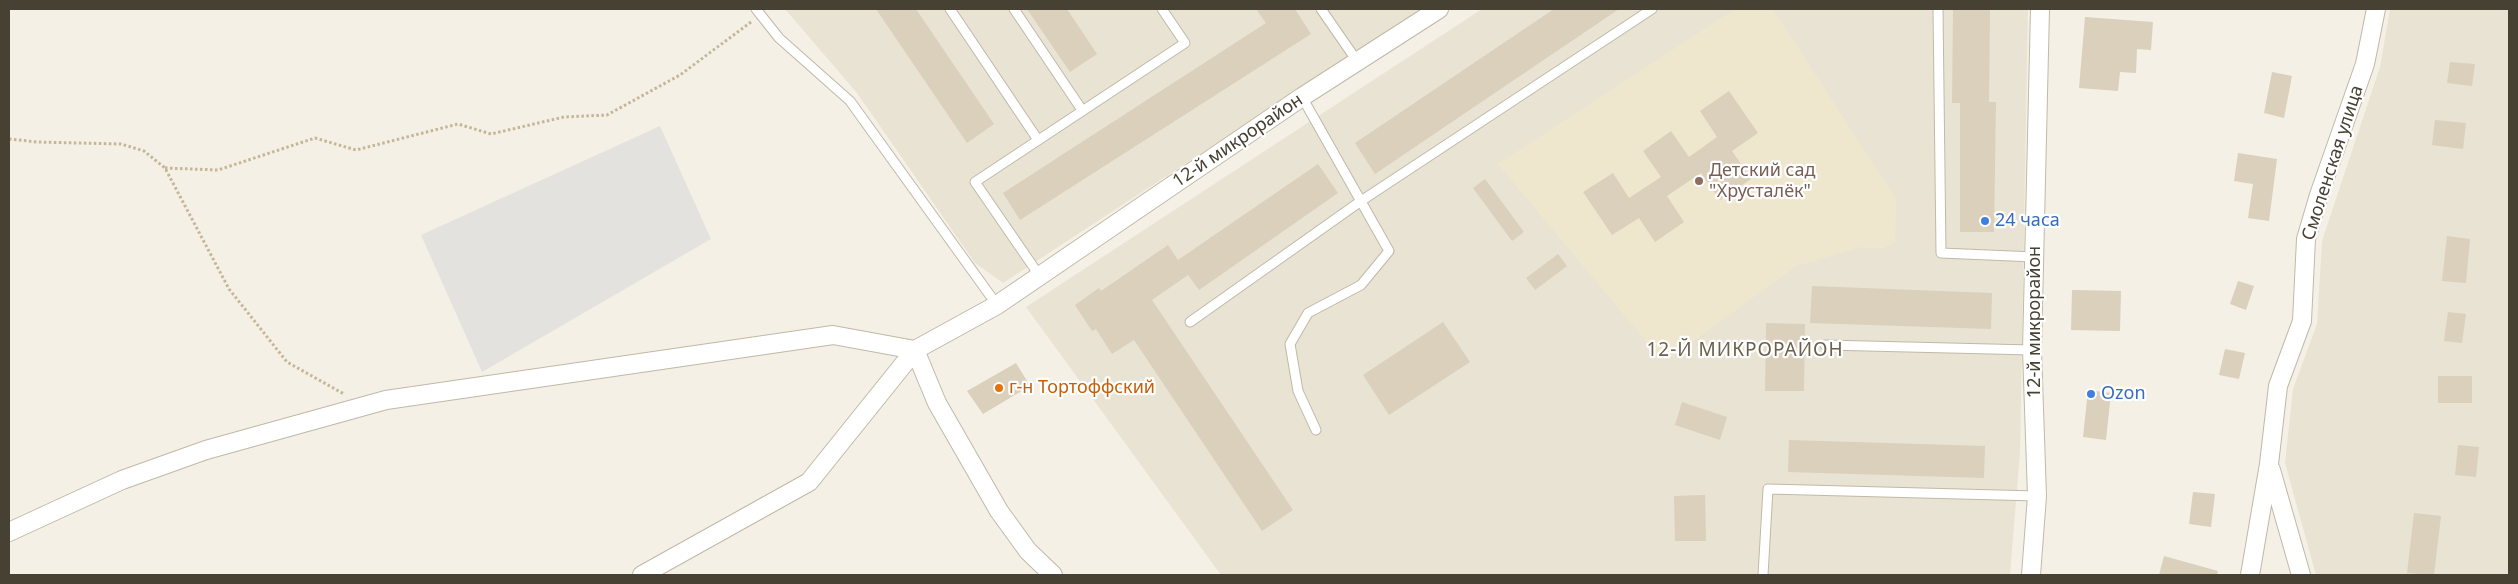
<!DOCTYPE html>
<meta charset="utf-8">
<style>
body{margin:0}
#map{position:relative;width:2518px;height:584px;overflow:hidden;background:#f4f0e5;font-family:"Noto Sans",sans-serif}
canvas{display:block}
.frame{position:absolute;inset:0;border:10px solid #474134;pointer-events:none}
</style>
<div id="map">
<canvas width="2518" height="584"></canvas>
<div class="frame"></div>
</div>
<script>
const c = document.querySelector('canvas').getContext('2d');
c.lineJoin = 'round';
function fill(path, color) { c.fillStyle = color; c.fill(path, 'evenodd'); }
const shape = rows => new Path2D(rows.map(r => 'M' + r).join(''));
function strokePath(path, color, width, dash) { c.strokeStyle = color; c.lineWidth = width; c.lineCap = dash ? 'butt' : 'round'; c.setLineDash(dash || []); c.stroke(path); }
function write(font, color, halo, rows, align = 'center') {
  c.font = font + ' "Noto Sans",sans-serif'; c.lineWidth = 4.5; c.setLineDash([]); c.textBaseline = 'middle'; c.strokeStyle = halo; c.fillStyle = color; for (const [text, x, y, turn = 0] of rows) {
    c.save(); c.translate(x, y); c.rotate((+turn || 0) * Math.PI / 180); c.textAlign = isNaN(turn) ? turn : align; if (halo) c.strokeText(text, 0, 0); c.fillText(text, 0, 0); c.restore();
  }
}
fill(shape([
 [785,9,1422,9,1003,283,975,263,857,93],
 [1482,9,2028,9,2020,453,2010,575,1221,575,1026,307],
 [2390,9,2509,9,2509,575,2316,575,2285,463,2293,389,2317,324,2322,241,2380,67]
]), '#e9e3d3');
fill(shape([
 [1735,9,1773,9,1896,199,1895,242,1882,249,1861,247,1796,266,1669,359,1659,357,1498,164]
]), '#efe7cd');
fill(shape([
 [660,126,711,239,482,372,421,235]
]), '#e4e2de');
fill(shape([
 [876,9,916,9,994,124,967,143],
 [1027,9,1067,9,1097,54,1070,72],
 [1256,9,1295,9,1311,34,1020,220,1003,193,1266,23],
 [1554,9,1619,9,1375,174,1355,143],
 [1953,9,1990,9,1989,102,1996,102,1994,232,1960,232,1960,103,1952,103],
 [2085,17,2153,22,2151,50,2137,49,2136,73,2120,72,2118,91,2079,88],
 [2450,62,2475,64,2472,86,2447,83],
 [2272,72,2292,76,2284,118,2264,113],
 [1729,91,1758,133,1732,151,1751,179,1720,200,1701,173,1667,196,1684,222,1655,242,1639,218,1612,235,1583,192,1613,173,1629,198,1661,177,1643,151,1671,131,1689,157,1717,137,1700,111],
 [2435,120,2466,123,2463,149,2432,145],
 [2238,153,2277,159,2269,221,2248,218,2253,184,2234,181],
 [1318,164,1338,193,1199,290,1188,275,1152,300,1293,510,1262,531,1134,340,1112,354,1096,329,1092,331,1075,305,1099,288,1101,291,1168,245,1178,260],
 [1485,179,1524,232,1512,241,1473,188],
 [2447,236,2470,239,2466,283,2442,281],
 [1558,254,1567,266,1535,290,1526,278],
 [2238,281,2254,286,2246,310,2230,304],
 [1812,286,1992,293,1991,329,1810,323],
 [2072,290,2121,291,2120,331,2071,330],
 [2448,312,2466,314,2462,343,2444,341],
 [1443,322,1470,362,1389,415,1363,375],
 [1766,323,1805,324,1804,391,1765,391],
 [2225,349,2245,353,2239,379,2219,375],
 [1016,363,1030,386,983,414,967,391],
 [2438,376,2472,376,2472,403,2438,403],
 [2088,390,2111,393,2106,440,2083,437],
 [1682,402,1727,417,1720,440,1675,425],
 [1789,440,1985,446,1984,478,1788,472],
 [2458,445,2479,447,2476,477,2455,475],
 [2193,492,2215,494,2211,527,2189,524],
 [1705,495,1706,541,1675,541,1674,496],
 [2414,513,2441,516,2434,575,2407,573],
 [2164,556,2218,571,2217,575,2159,575]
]), '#dad0bc');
const lane = shape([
 [756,9,779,38,850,101,997,305],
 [950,9,1038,140],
 [1014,9,1082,110],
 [1321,9,1357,61],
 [1938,9,1941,253,2035,257],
 [1302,97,1389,251,1361,285,1308,313,1290,344,1298,391,1316,430],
 [1039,275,975,182,1185,43,1162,9],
 [1190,322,1361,201,1652,9],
 [1825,345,2032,350],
 [1763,575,1768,489,2037,496]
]);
const street = shape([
 [2271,470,2301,575],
 [9,532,122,480,206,450,386,400,833,335,915,350,997,305,1302,97,1439,9],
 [642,575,809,482,915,350,937,403,999,511,1028,551,1053,575],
 [2031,575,2037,496,2032,350,2040,9],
 [2250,575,2269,464,2278,386,2302,321,2306,239,2319,195,2365,64,2376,9]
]);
strokePath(lane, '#c1b9a7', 11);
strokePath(street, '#c1b9a7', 20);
strokePath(shape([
 [9,139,37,142,121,144,144,151,165,168,229,289,287,362,344,394],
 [165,168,218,170,315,138,356,150,458,124,491,134,564,117,607,115,680,75,751,22]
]), '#c4b697', 3, [2.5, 2.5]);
strokePath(lane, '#fff', 9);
strokePath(street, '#fff', 18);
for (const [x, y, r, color] of [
 [1699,181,5,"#8d6e63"],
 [1985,221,5,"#3f7fe0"],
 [999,388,5,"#e8710a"],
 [2091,394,5,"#3f7fe0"]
]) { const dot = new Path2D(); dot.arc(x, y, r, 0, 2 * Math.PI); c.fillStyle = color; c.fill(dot); strokePath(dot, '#fff', 2); }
write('18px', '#474134', '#fff', [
 ["12-й микрорайон",1238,141,-34],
 ["Смоленская улица",2333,163,-72],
 ["12-й микрорайон",2035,322,-90]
]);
write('18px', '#785e54', '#fff', [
 ["Детский сад",1709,171],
 ["\"Хрусталёк\"",1709,192]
], 'left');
write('18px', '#366cbe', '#fff', [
 ["24 часа",1995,221],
 ["Ozon",2101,394]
], 'left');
write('18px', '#c56008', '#fff', [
 ["г-н Тортоффский",1009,388]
], 'left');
c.letterSpacing = '1px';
write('19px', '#6b604a', '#fff', [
 ["12-Й МИКРОРАЙОН",1745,351]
]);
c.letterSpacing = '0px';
</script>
